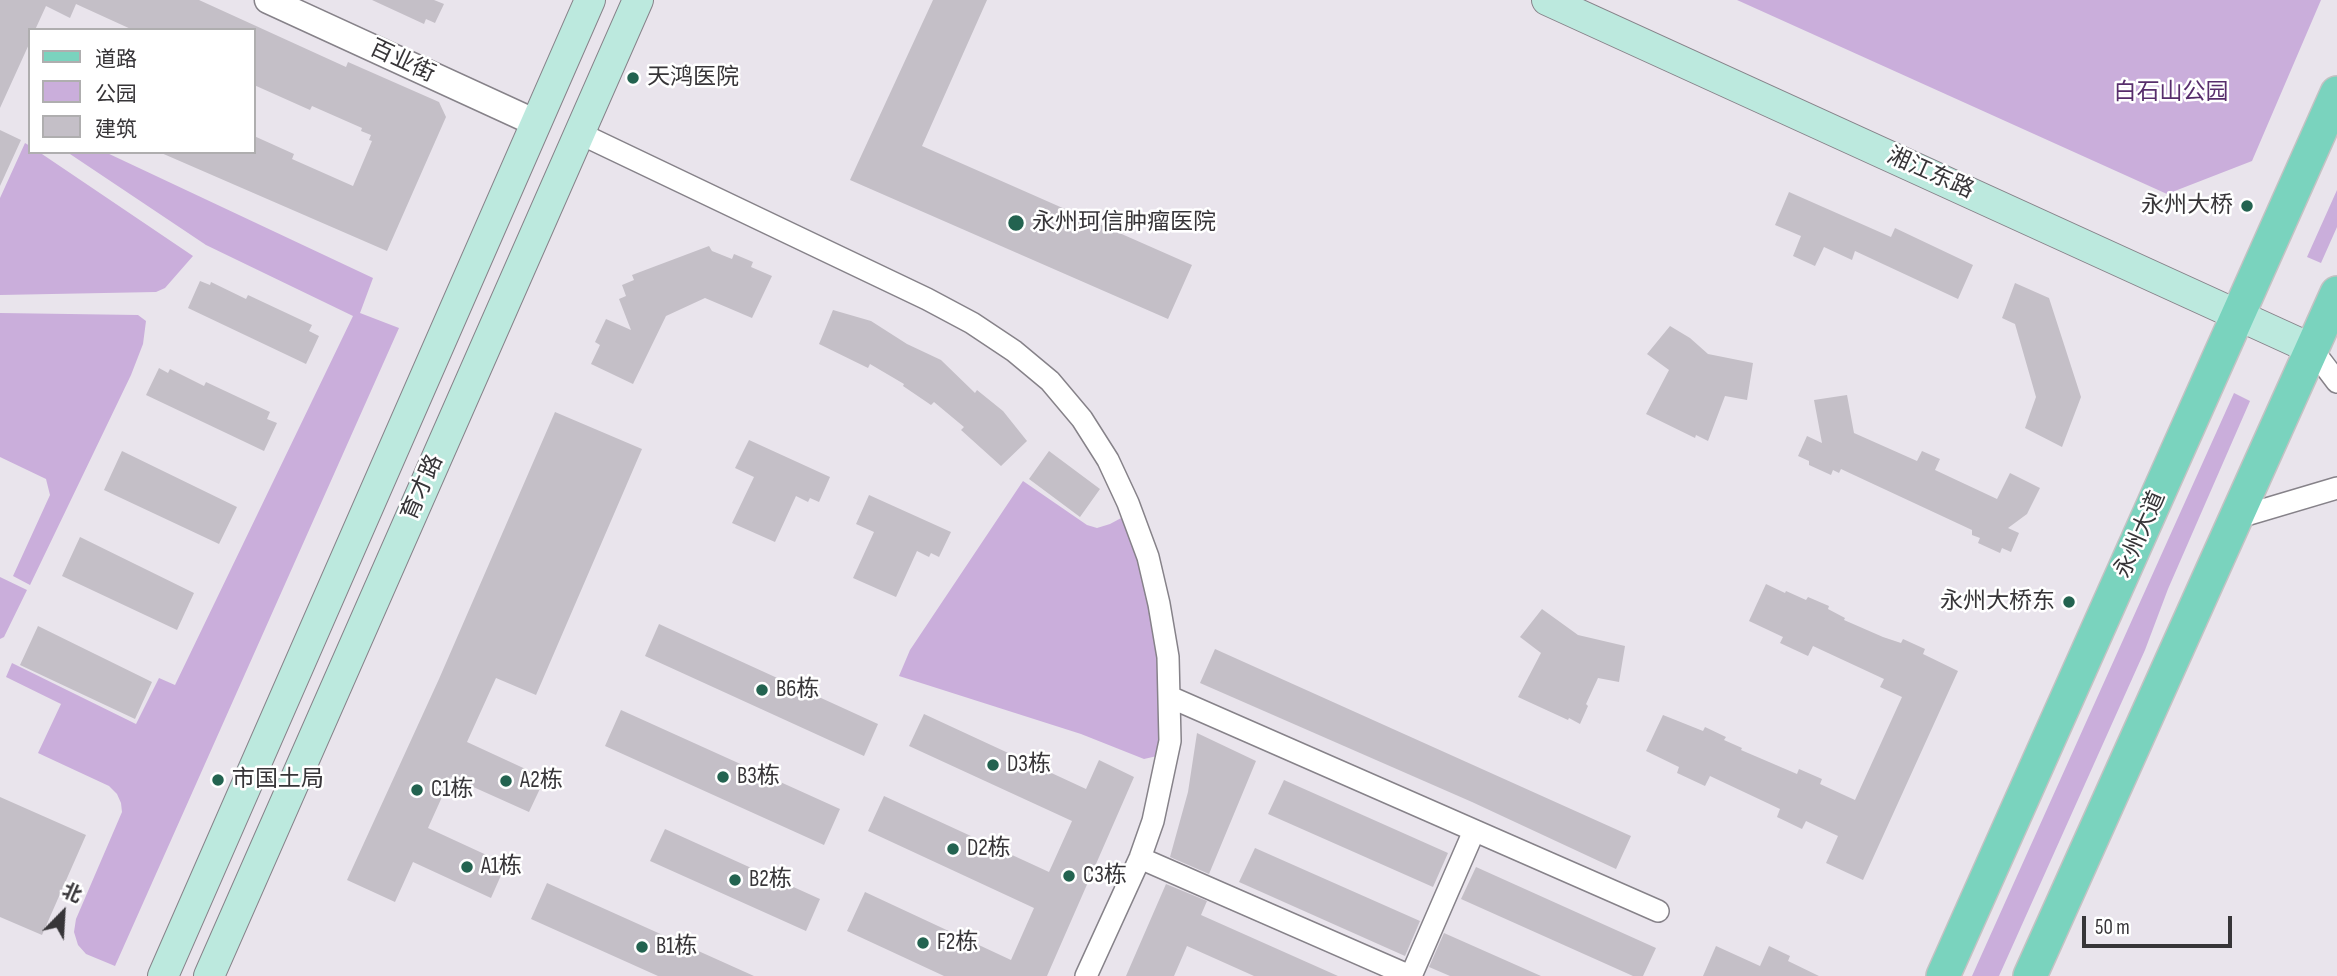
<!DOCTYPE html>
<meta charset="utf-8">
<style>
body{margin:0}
#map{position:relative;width:2337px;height:976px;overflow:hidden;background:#e9e4ec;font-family:"Sofia Sans Condensed","Noto Sans SC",sans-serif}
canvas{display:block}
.legend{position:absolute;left:28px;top:28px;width:228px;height:126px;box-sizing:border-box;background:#fff;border:2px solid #afaeaf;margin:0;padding:9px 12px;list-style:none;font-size:21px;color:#373538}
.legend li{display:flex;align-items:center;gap:14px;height:35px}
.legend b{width:35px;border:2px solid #afaeaf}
.north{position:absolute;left:28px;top:878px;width:70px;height:70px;-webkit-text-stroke:5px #fff;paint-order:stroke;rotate:24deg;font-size:19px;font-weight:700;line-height:28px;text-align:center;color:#373538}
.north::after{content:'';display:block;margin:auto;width:24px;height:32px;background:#373538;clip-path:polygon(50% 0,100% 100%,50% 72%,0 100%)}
.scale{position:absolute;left:2082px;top:916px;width:150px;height:32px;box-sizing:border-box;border:4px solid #373538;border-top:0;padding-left:9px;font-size:21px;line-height:24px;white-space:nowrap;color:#373538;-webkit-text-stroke:5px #fff;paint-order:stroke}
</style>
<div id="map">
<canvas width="2337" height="976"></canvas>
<ul class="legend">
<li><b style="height:9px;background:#7ad3be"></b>道路</li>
<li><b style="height:19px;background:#caaedb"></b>公园</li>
<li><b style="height:19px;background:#c4bfc7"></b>建筑</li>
</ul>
<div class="north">北</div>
<div class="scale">50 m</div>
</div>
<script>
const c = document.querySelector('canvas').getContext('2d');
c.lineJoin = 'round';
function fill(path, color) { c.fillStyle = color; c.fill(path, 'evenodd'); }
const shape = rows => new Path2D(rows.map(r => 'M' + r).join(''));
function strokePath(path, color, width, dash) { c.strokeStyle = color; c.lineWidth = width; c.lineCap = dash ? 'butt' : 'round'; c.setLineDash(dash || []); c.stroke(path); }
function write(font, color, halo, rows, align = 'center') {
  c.font = font + ' "Sofia Sans Condensed","Noto Sans SC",sans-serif'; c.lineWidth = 5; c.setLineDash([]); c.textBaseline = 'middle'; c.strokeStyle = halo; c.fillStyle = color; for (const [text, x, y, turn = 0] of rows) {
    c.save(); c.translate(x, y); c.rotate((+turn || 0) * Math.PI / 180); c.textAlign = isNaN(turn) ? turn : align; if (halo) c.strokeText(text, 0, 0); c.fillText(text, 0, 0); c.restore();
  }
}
fill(shape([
 [1737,0,2321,0,2252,161,2167,194],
 [25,143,30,146,30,152,39,152,193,256,165,288,156,292,0,295,0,198],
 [67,152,105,152,373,278,360,313,399,328,115,966,86,954,78,945,74,932,76,919,122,812,121,803,117,794,109,786,38,753,61,704,6,677,12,663,136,724,159,678,175,685,353,316,206,245],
 [2337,190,2337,227,2321,263,2307,257],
 [0,313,138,315,146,321,143,344,131,375,30,585,13,576,50,495,46,479,0,457],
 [2234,393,2250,401,2168,589,2145,650,1999,976,1972,976],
 [1023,481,1087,525,1097,528,1110,524,1123,517,1141,567,1153,614,1159,664,1160,720,1157,756,1144,759,1081,734,899,676,910,650],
 [0,577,27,590,4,637,0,639]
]), '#caaedb');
fill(shape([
 [0,0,199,0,346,67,348,62,439,102,446,117,387,251,159,152,254,152,254,136,294,154,292,159,353,186,372,141,369,140,371,135,361,131,362,128,312,106,310,110,254,85,254,30,133,30,76,4,70,18,46,6,35,30,30,30,30,42,0,108],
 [372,0,434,0,444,4,435,23,426,19,424,24],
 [933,0,987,0,922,146,1192,265,1168,319,850,180],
 [0,130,21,140,0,186],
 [1789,192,1891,237,1895,228,1973,265,1958,299,1855,251,1852,260,1824,247,1815,266,1793,256,1801,236,1775,225],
 [709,246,712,251,732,259,734,254,753,262,751,267,772,276,752,318,705,298,666,316,633,384,591,364,600,345,595,342,606,319,631,330,619,299,626,296,622,285,634,280,632,275],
 [200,281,210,285,211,282,246,299,248,295,312,325,309,331,319,336,306,364,188,308],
 [2015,283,2049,298,2081,397,2062,447,2025,428,2036,397,2015,324,2002,318],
 [833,310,871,321,907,344,941,360,975,393,977,390,1003,411,1027,441,1001,466,961,430,964,427,934,402,931,405,903,386,904,384,870,364,868,368,819,344],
 [1670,326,1690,338,1708,354,1753,363,1747,400,1725,396,1708,441,1696,435,1695,438,1646,414,1669,370,1647,354],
 [159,368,168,373,170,369,204,386,206,382,270,412,267,419,277,423,264,451,146,395],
 [1847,395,1854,433,1917,461,1922,451,1940,459,1935,470,1997,499,2010,473,2040,488,2027,514,2008,528,2019,533,2011,552,2002,548,2000,553,1978,543,1980,538,1972,535,1972,530,1841,469,1839,473,1833,470,1831,475,1809,465,1809,461,1798,456,1807,436,1822,443,1814,400],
 [555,412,642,449,536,695,496,678,467,742,545,778,529,812,451,777,428,828,506,864,491,898,413,862,395,902,347,880,439,679],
 [749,440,830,477,819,502,810,498,808,502,796,496,775,542,732,523,754,477,735,468],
 [122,451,237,507,219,544,104,490],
 [1049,451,1100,489,1080,517,1029,479],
 [869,495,951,532,939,557,931,553,929,557,917,551,896,597,853,578,874,532,856,524],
 [80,537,194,593,177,630,62,576],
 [1766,584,1785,593,1786,591,1806,600,1808,597,1829,606,1828,609,1845,618,1844,620,1883,637,1901,643,1903,639,1925,649,1923,654,1958,671,1863,880,1826,863,1838,836,1806,821,1802,829,1777,817,1780,809,1710,776,1705,786,1677,773,1679,767,1646,751,1663,715,1703,731,1705,727,1726,737,1724,740,1742,748,1741,750,1797,774,1799,769,1822,779,1820,784,1855,800,1902,697,1880,687,1884,679,1813,646,1808,656,1780,643,1783,637,1749,621],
 [1542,609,1578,635,1625,646,1619,682,1598,678,1586,704,1588,706,1580,724,1569,718,1568,720,1518,697,1541,653,1520,637],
 [659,624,878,724,864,756,645,656],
 [38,626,152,682,135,719,20,665],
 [1215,649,1631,836,1616,869,1472,802,1200,683],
 [621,710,840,809,824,845,605,746],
 [924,714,1086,789,1099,760,1134,777,1047,976,944,976,847,931,865,892,1011,960,1034,908,868,831,884,796,1049,872,1072,821,909,746],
 [1197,733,1256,761,1209,874,1170,857,1188,792],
 [1284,780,1448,853,1433,887,1268,814],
 [0,797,86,835,42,935,0,917],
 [665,829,820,899,806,931,650,861],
 [1255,848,1420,921,1405,956,1239,882],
 [1476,867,1656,948,1643,976,1633,976,1461,899],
 [547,883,754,976,658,976,531,919],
 [1166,884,1207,901,1201,915,1338,976,1254,976,1187,946,1174,976,1126,976],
 [1444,933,1541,976,1450,976,1429,967],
 [1716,946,1760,966,1769,946,1790,956,1788,961,1819,976,1703,976]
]), '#c4bfc7');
const minor = shape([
 [579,133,927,299,972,323,1014,351,1050,381,1082,419,1108,460,1128,503,1148,557,1159,604,1168,657,1170,741,1153,821,1140,858,1086,976],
 [2312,349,2337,382],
 [2236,518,2337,488],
 [1170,697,1658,911],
 [1140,858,1410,976],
 [1411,976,1474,831]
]);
const tertiary = shape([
 [268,0,536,123]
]);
const secondary = shape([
 [1547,0,2312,349],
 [163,976,590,0],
 [209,976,638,0]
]);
const primary = shape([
 [1943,976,2337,93],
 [2030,976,2337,293]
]);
strokePath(minor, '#868289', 24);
strokePath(tertiary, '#868289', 29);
strokePath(secondary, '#868289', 32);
strokePath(primary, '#c3c2c3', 36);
strokePath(minor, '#fff', 21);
strokePath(tertiary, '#fff', 26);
strokePath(secondary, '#bce9de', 30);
strokePath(primary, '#7ad3be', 33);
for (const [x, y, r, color] of [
 [633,78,7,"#236350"],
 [2247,206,7,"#236350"],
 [1016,223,9,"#236350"],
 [2069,602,7,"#236350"],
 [762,690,7,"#236350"],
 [993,765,7,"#236350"],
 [723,777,7,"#236350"],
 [218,780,7,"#236350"],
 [506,781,7,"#236350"],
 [417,790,7,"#236350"],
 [953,849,7,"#236350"],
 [467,867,7,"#236350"],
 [1069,876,7,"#236350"],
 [735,880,7,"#236350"],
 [923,943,7,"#236350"],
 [642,947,7,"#236350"]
]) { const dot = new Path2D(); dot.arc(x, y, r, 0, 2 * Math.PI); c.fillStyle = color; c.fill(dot); strokePath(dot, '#fff', 2.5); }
write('23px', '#373538', '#fff', [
 ["百业街",402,62,25],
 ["湘江东路",1930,174,24],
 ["育才路",423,488,-66],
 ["永州大道",2141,535,-66]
]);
write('23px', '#373538', '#fff', [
 ["天鸿医院",647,78],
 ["永州大桥",2233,206,"right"],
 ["永州珂信肿瘤医院",1032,223],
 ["永州大桥东",2055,602,"right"],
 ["B6栋",776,690],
 ["D3栋",1007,765],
 ["B3栋",737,777],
 ["市国土局",232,780],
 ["A2栋",520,781],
 ["C1栋",431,790],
 ["D2栋",967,849],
 ["A1栋",481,867],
 ["C3栋",1083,876],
 ["B2栋",749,880],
 ["F2栋",937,943],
 ["B1栋",656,947]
], 'left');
write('23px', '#572d6c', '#fff', [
 ["白石山公园",2171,93]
]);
</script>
